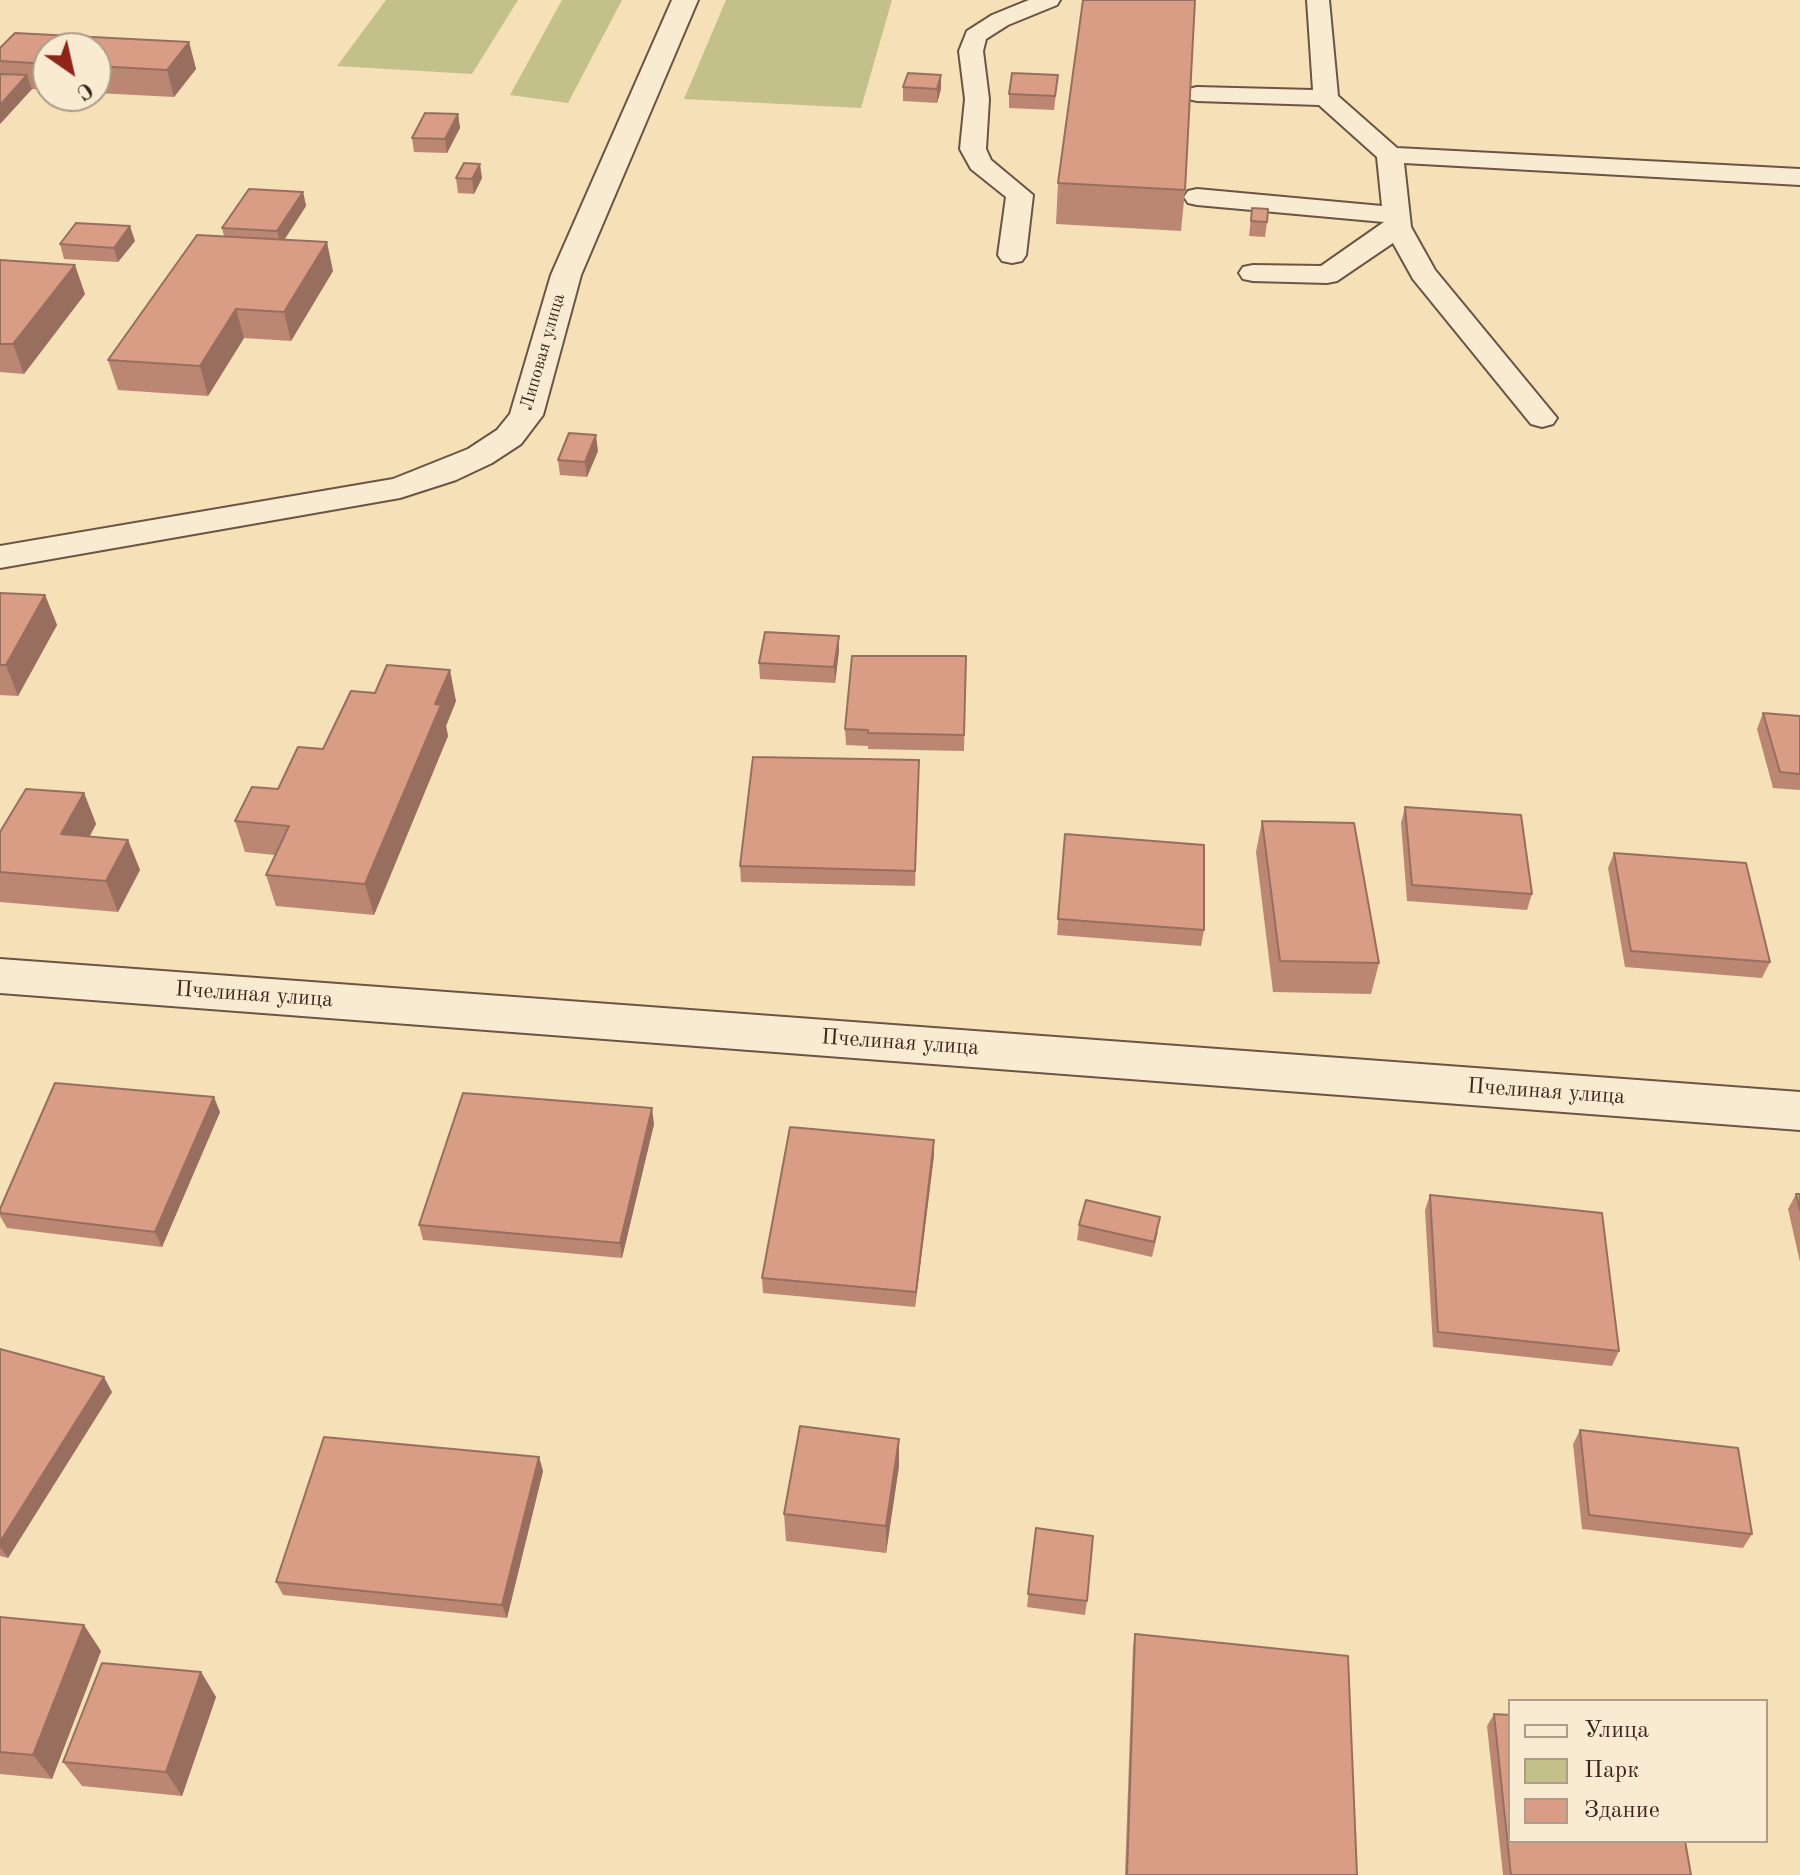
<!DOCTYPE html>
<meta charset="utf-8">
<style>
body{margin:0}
#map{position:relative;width:1800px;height:1875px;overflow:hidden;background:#f5e0b8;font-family:"Old Standard TT",serif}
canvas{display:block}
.legend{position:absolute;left:1508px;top:1699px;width:260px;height:144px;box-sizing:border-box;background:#f8ebd1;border:2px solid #ac9c89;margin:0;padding:10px 14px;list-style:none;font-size:24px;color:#3b261d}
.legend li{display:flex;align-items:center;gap:16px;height:40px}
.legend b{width:40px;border:2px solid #ac9c89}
.north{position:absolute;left:32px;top:32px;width:80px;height:80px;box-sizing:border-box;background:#f8ebd1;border:2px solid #ac9c89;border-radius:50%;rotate:146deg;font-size:22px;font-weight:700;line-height:32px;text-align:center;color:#3b261d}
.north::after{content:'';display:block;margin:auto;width:28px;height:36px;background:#8f2418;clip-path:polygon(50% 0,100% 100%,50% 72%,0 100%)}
</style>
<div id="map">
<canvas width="1800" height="1875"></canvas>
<ul class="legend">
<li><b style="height:10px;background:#f8ebd1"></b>Улица</li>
<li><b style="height:22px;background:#c3c08a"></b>Парк</li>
<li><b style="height:22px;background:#d99d86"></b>Здание</li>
</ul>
<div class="north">С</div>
</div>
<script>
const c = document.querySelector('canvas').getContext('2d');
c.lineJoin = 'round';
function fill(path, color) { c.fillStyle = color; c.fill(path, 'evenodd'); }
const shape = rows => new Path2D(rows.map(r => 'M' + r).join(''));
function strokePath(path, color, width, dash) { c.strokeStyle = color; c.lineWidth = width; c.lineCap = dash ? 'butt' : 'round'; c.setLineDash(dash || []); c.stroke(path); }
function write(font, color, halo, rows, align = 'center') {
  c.font = font + ' "Old Standard TT",serif'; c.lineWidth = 6; c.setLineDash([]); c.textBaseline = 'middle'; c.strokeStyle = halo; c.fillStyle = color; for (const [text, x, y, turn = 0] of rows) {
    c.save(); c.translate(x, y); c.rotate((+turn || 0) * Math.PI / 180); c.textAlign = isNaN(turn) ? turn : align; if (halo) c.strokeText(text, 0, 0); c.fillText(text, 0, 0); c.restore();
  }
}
fill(shape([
 [386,0,518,0,472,74,337,66],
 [562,0,622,0,568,103,510,95],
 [726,0,892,0,861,108,684,99]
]), '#c3c08a');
const service = shape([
 [1029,0,1060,0,1057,5,1008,25,986,39,983,51,989,99,986,149,991,160,1033,195,1026,255,1022,261,1012,263,1002,261,998,255,1006,197,971,169,960,149,965,99,959,51,967,31,992,15,1029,0],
 [1307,0,1329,0,1338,96,1397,148,1800,169,1800,185,1404,163,1411,227,1435,270,1557,418,1553,424,1542,427,1531,424,1413,279,1393,243,1337,281,1327,283,1253,281,1243,279,1239,273,1243,267,1253,265,1321,266,1384,222,1197,205,1188,203,1184,197,1188,191,1197,189,1382,206,1377,157,1319,105,1197,101,1188,99,1185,94,1188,89,1197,87,1313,90,1307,0]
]);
const minor = shape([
 [672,0,698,0,581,275,543,415,521,444,492,463,456,480,400,498,0,568,0,546,393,479,468,449,497,430,510,414,551,275,672,0],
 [0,959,1800,1092,1800,1130,0,993,0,959]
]);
strokePath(service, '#6a5444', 4);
strokePath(minor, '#6a5444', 4);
fill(service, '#f8ebd1');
fill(minor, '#f8ebd1');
fill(shape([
 [189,42,196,69,174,97,96,93,96,48,48,48,48,90,32,89,0,124,0,48],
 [941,75,941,89,937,103,903,101,903,87],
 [1058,75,1054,110,1009,108,1009,94],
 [458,114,460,128,447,153,414,152,412,138],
 [456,178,482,178,474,194,458,193],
 [1058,183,1185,190,1181,231,1056,224],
 [303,192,306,206,284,240,333,271,291,341,244,338,208,396,118,390,108,360,224,236,222,228],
 [1252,208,1267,222,1265,237,1249,236],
 [135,241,118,262,64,259,60,244],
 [0,260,85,294,24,374,0,372],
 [598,451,587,477,560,475,558,460],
 [0,593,45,595,57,625,18,696,0,695],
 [839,636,839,651,835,683,760,679,759,663],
 [966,656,964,751,868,749,868,746,846,745,845,729],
 [456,701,446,726,448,736,374,915,276,906,266,875,275,855,245,852,235,821,278,789,323,749],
 [1763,713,1800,716,1800,790,1773,788,1757,729],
 [919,760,915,886,741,882,740,866],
 [84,793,96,824,90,836,128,840,140,870,118,912,0,902,0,832],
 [1405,807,1532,894,1527,910,1407,901,1401,823],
 [1262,821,1379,963,1371,994,1273,992,1256,852],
 [1065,834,1204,930,1201,946,1057,935],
 [1614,853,1770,962,1762,978,1625,967,1608,868],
 [220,1112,162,1247,7,1228,0,1216,0,1209],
 [654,1124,622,1258,423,1240,419,1225],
 [934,1140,934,1155,915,1307,763,1293,762,1278],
 [1796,1194,1800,1194,1800,1262,1788,1209],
 [1430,1195,1619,1351,1612,1366,1433,1347,1425,1210],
 [1079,1225,1158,1232,1152,1257,1077,1240],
 [0,1349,112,1392,8,1558,0,1556],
 [1580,1430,1752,1534,1743,1548,1582,1529,1573,1444],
 [899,1439,899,1466,886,1553,786,1541,784,1514],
 [539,1457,543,1471,507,1618,283,1595,276,1582],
 [1036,1528,1087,1601,1085,1615,1027,1607],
 [0,1617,101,1651,52,1779,0,1774],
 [1135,1634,1357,1875,1125,1875,1133,1647],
 [201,1672,216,1697,182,1796,82,1786,63,1762],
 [1494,1714,1691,1875,1503,1875,1487,1726]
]), '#bb8773');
fill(shape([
 [189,42,196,69,174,97,167,70],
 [27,75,32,89,0,124,0,105],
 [941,75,941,89,937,103,937,89],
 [458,114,460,128,447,153,445,139],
 [480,164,482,178,474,194,472,179],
 [303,192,306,206,281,245,277,231],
 [130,226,135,241,118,262,114,248],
 [327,242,333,271,291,341,284,312],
 [75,265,85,294,24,374,13,344],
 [236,309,244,338,208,396,200,366],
 [596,435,598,451,587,477,585,462],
 [45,595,57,625,18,696,6,665],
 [839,636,839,651,835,683,834,667],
 [450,670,456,701,446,726,448,736,374,915,365,884,435,704],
 [84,793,96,824,74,865,61,834],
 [128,840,140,870,118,912,106,881],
 [214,1097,220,1112,162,1247,155,1232],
 [652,1108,654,1124,622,1258,620,1243],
 [934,1140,934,1155,915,1307,916,1292],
 [104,1377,112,1392,8,1558,0,1547,0,1542],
 [899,1439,899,1466,886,1553,886,1526],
 [539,1457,543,1471,507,1618,502,1605],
 [84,1625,101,1651,52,1779,33,1755],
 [201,1672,216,1697,182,1796,166,1772]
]), '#986e5e');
const building = shape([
 [1083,0,1195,0,1185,190,1058,183,1083,0],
 [15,33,189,42,167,70,96,66,96,48,48,48,48,64,0,61,0,48,15,33],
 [908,73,941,75,937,89,903,87,908,73],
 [1012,73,1058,75,1055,96,1009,94,1012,73],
 [0,74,27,75,0,105,0,74],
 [425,113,458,114,445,139,412,138,425,113],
 [464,163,480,164,472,179,456,178,464,163],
 [249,189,303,192,277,231,222,228,249,189],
 [1252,208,1268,209,1267,222,1251,221,1252,208],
 [76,223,130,226,114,248,60,244,76,223],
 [197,235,327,242,284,312,236,309,200,366,108,360,197,235],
 [0,260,75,265,13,344,0,344,0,260],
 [569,433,596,435,585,462,558,460,569,433],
 [0,593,45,595,6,665,0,665,0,593],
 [765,632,839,636,834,667,759,663,765,632],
 [852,656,966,656,964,735,868,733,868,730,845,729,852,656],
 [387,665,450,670,435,704,441,705,365,884,266,875,289,826,235,821,252,787,278,789,298,747,323,749,351,691,375,693,387,665],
 [1763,713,1800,716,1800,774,1780,772,1763,713],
 [753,757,919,760,915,871,740,866,753,757],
 [26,789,84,793,61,834,128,840,106,881,0,872,0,832,26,789],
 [1405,807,1521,815,1532,894,1412,885,1405,807],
 [1262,821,1354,823,1379,963,1280,961,1262,821],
 [1065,834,1204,845,1204,930,1058,919,1065,834],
 [1614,853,1746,863,1770,962,1631,951,1614,853],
 [55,1083,214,1097,155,1232,0,1213,0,1209,55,1083],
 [463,1093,652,1108,620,1243,419,1225,463,1093],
 [790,1127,934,1140,916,1292,762,1278,790,1127],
 [1796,1194,1800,1194,1800,1210,1796,1194],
 [1430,1195,1602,1213,1619,1351,1438,1332,1430,1195],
 [1086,1200,1160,1217,1154,1242,1079,1225,1086,1200],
 [0,1349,104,1377,0,1542,0,1349],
 [800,1426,899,1439,886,1526,784,1514,800,1426],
 [1580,1430,1738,1448,1752,1534,1589,1515,1580,1430],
 [324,1437,539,1457,502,1605,276,1582,324,1437],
 [1036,1528,1093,1536,1087,1601,1028,1594,1036,1528],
 [0,1617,84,1625,33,1755,0,1752,0,1617],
 [1135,1634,1348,1656,1357,1875,1127,1875,1135,1634],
 [102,1663,201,1672,166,1772,63,1762,102,1663],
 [1494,1714,1510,1715,1510,1841,1685,1841,1691,1875,1511,1875,1494,1714]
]);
fill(building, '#d99d86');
strokePath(building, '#986e5e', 2);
write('18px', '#3b261d', '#f8ebd1', [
 ["Липовая улица",543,352,-74]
]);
write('22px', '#3b261d', '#f8ebd1', [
 ["Пчелиная улица",254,995,4],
 ["Пчелиная улица",900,1043,4],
 ["Пчелиная улица",1546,1092,4]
]);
</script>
